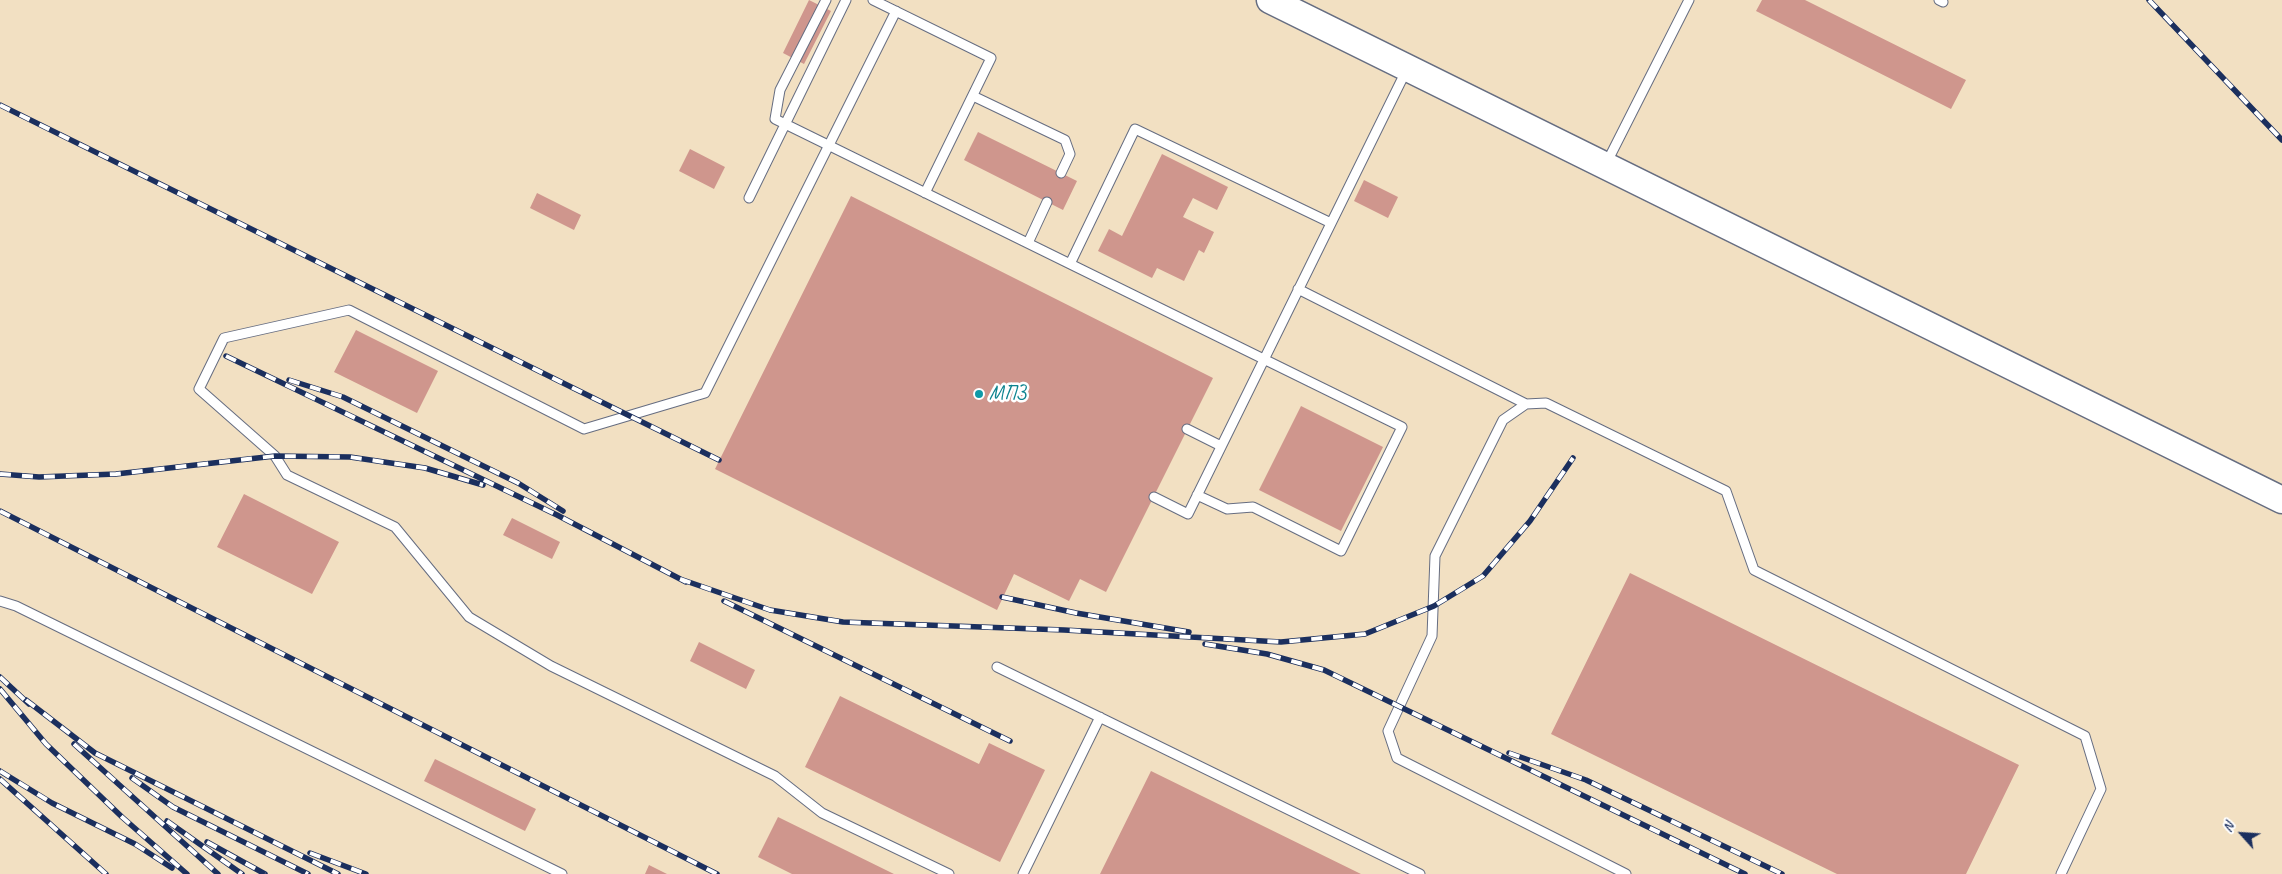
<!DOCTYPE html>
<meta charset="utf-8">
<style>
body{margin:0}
#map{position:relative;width:2282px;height:874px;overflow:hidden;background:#f2e0c2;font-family:Caveat,sans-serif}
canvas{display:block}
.north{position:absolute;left:2217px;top:809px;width:50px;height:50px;-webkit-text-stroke:4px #fff;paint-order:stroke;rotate:296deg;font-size:14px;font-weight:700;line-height:20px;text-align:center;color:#1b2f5e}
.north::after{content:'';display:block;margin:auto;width:18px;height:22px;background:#1b2f5e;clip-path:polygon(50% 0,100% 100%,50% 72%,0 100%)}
</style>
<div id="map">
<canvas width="2282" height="874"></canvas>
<div class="north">N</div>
</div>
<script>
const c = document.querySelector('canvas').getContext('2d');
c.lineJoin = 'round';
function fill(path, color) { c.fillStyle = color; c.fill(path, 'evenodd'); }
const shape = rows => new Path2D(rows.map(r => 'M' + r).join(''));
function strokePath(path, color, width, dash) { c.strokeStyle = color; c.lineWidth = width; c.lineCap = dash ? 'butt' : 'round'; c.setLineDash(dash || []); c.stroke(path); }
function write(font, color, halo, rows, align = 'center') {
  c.font = font + ' Caveat,sans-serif'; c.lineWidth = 5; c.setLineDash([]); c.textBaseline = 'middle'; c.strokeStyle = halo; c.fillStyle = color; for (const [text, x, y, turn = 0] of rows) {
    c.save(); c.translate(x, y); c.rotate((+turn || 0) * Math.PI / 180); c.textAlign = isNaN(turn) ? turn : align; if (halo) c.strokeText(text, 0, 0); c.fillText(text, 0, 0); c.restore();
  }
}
fill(shape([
 [809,0,831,11,804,64,783,53],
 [1762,0,1805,0,1966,80,1951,109,1756,11],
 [978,132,1077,181,1063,210,964,160],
 [690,149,725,167,714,189,679,171],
 [1162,154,1228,187,1217,210,1193,198,1183,217,1214,232,1204,253,1199,250,1184,281,1157,268,1152,278,1098,251,1109,229,1122,236],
 [1364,180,1398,197,1388,218,1354,201],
 [537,193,581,215,574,230,530,208],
 [851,196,1213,378,1106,592,1080,579,1069,601,1014,574,997,610,715,469],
 [356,330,438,371,417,413,334,372],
 [1301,406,1383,447,1341,531,1259,490],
 [244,494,339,542,312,594,217,547],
 [512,518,560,542,552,559,503,535],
 [1630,573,2019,765,1966,874,1837,874,1551,734],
 [699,642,755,670,746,689,690,661],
 [840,696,979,764,989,743,1045,770,1000,862,805,767],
 [435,759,536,809,525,831,424,781],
 [1151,771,1361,874,1100,874],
 [778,817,894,874,792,874,758,857],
 [649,865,667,874,645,874]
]), '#cf968d');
const lane = shape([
 [826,0,780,90,775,119,1402,427,1341,551,1253,507,1227,509,1197,495],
 [873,0,991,58,925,193],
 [1939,0,1943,2],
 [896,11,705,393,584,429,349,310,224,338,199,389,275,456,287,475,395,527,469,617,551,666,775,776,822,813,949,874],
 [973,96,1065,140,1070,154,1061,173],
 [1606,164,1689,0],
 [749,198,846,0],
 [1028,243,1047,202],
 [1070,264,1135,129,1331,223],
 [1298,289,1526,404,1546,403,1726,491,1754,570,2085,736,2101,789,2061,874],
 [1526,404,1503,420,1435,556,1432,636,1388,731,1397,758,1626,874],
 [1187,429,1221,446],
 [1154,497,1188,514,1407,69],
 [0,601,16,606,562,874],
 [997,667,1420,874],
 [1023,874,1100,717]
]);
const secondary = shape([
 [1270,0,2282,500]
]);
strokePath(lane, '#666d81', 11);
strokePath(secondary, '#666d81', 29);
strokePath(lane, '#fff', 9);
strokePath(secondary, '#fff', 26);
const rail = shape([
 [2149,0,2282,140],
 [0,105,719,460],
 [226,356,557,515,686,582],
 [289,380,343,397,518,483,563,511],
 [0,474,39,477,116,474,275,456,350,457,425,468,483,485],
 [0,511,717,874],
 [680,579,770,610,843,622,1064,630,1281,642,1365,634,1434,606,1483,576,1530,521,1573,458],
 [1002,597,1076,613,1189,632],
 [724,601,1010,741],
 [1205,644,1267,654,1324,670,1745,874],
 [0,677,29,704],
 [0,689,46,744,122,817,187,874],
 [26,700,95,753,338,874],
 [74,744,218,874],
 [1509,753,1586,780,1782,874],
 [0,771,52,803,135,844,172,868],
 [132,778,173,807,308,874],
 [0,779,106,874],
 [167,821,242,874],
 [207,842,265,874],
 [310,853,366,874]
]);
strokePath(rail, '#1b2f5e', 5.5);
strokePath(rail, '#fff', 4, [11]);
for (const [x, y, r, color] of [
 [979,394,5,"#0f9aa8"]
]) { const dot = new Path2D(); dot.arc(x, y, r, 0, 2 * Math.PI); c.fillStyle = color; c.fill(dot); strokePath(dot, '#fff', 2); }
write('20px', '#0d838f', '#fff', [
 ["МПЗ",989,394]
], 'left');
</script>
